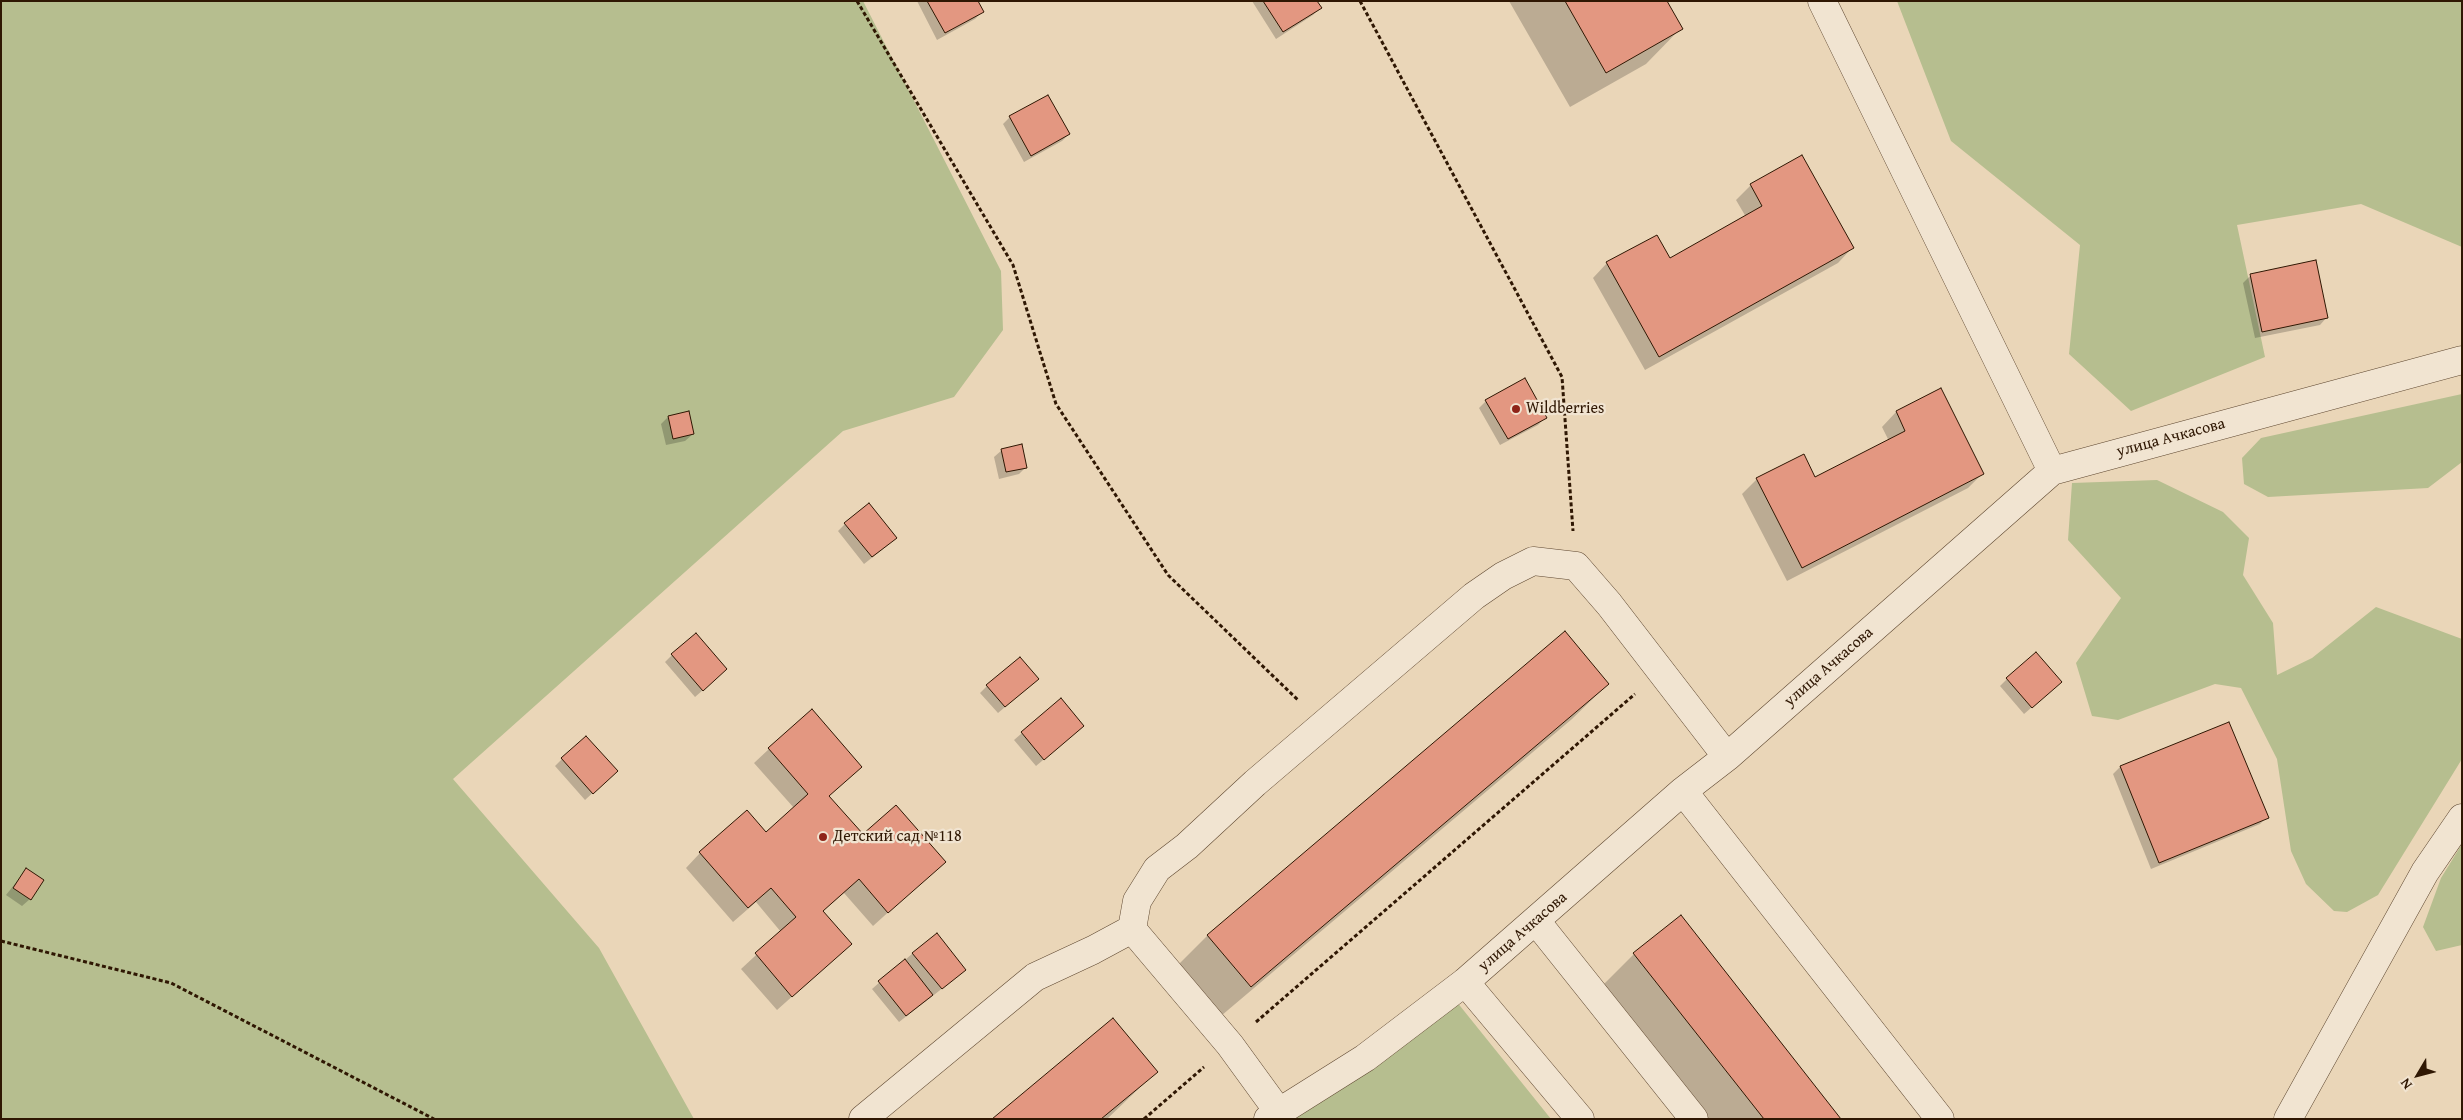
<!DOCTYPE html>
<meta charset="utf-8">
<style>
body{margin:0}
#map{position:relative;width:2463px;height:1120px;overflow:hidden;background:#ead6b8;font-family:"Gentium Book Plus",serif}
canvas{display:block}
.frame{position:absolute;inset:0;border:2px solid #2f1703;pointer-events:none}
.north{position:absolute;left:2393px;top:1050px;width:50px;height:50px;-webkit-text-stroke:4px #f1e4d1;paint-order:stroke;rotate:233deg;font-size:14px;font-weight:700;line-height:20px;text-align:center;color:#2f1703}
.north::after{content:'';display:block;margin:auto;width:18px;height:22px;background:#2f1703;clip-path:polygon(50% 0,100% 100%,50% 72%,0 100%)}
</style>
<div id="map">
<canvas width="2463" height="1120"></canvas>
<div class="frame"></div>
<div class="north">N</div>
</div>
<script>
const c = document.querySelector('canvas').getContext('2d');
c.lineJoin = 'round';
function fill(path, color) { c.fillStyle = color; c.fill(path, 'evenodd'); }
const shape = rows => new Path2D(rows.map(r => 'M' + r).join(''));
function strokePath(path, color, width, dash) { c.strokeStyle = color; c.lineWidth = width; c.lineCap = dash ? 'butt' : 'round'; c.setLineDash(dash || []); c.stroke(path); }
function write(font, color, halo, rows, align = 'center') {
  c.font = font + ' "Gentium Book Plus",serif'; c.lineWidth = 4.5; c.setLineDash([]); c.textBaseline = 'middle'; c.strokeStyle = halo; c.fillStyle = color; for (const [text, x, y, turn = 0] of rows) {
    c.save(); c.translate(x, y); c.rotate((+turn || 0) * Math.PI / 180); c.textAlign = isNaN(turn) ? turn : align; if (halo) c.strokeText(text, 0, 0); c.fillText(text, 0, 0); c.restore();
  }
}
fill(shape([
 [1,1,863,1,1001,271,1003,330,954,397,843,431,453,779,599,948,694,1119,1,1119],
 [1897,1,2462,1,2462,247,2361,204,2237,225,2265,357,2131,411,2069,354,2080,245,1951,141],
 [2462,394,2462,462,2428,488,2268,497,2244,484,2242,458,2261,438],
 [2157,480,2223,512,2249,538,2243,575,2273,623,2277,675,2312,658,2376,607,2462,639,2462,759,2378,895,2347,912,2334,911,2306,884,2291,851,2277,759,2241,688,2215,684,2118,720,2092,716,2076,663,2121,598,2068,540,2072,483],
 [2462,844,2462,945,2436,951,2423,927,2441,878],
 [1444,986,1551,1119,1281,1119]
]), '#b6be8f');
fill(shape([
 [917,1,976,1,982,12,975,19,937,40],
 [1252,1,1316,1,1320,8,1313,15,1276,39],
 [1509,1,1665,1,1681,28,1646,64,1570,107],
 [1010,117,1069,134,1062,141,1024,162,1003,124],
 [1801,157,1852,248,1838,263,1645,370,1593,278,1607,263,1670,259,1746,217,1736,200,1751,185],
 [2315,262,2327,317,2320,325,2255,338,2243,283,2250,276],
 [1940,390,1983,473,1968,488,1787,581,1742,494,1757,479,1815,478,1889,441,1882,427,1896,412],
 [1486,401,1545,418,1538,425,1500,445,1479,408],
 [668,417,693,434,685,441,666,445,661,424],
 [1002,450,1026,467,1019,474,999,479,994,457],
 [845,524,888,545,864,564,838,531],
 [672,655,719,676,695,697,665,662],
 [2007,679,2053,689,2024,714,2000,686],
 [1608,684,1572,719,1215,1021,1172,971,1208,935],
 [987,686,1030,686,998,713,980,693],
 [1060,700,1075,733,1036,766,1014,740],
 [2229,723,2267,817,2260,824,2151,869,2113,774,2120,767],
 [769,749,828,797,863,836,944,862,873,926,844,893,822,912,851,944,777,1010,741,969,781,932,756,902,733,922,686,868,700,853,766,834,794,808,754,763],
 [562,759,609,778,585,800,555,766],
 [26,870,30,899,22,906,6,895],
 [913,953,957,977,899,1022,872,989],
 [1634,954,1840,1119,1701,1119,1599,989],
 [1156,1072,1107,1119,994,1119]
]), '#0003');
const building = shape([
 [927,1,978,1,984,12,945,33,927,1],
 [1263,1,1317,1,1322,8,1283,32,1263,1],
 [1565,1,1667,1,1683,29,1606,73,1565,1],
 [1048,95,1070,134,1031,156,1009,116,1048,95],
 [1802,155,1854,248,1659,357,1606,262,1657,235,1670,258,1762,206,1750,184,1802,155],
 [2316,260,2328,318,2262,332,2250,274,2316,260],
 [1525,378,1547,418,1508,439,1485,400,1525,378],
 [1941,388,1984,474,1802,568,1756,478,1804,454,1815,477,1905,431,1896,411,1941,388],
 [689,411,694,434,673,439,668,416,689,411],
 [1022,444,1027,468,1006,472,1001,449,1022,444],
 [869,503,897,538,872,557,844,523,869,503],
 [1565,631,1609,684,1251,987,1207,935,1565,631],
 [696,633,727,669,703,691,671,654,696,633],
 [2036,652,2062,682,2032,708,2006,678,2036,652],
 [1020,657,1039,679,1005,707,986,685,1020,657],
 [1061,698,1084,726,1044,760,1021,732,1061,698],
 [812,709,862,767,829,796,863,834,896,805,946,862,888,913,859,879,823,911,852,944,792,997,755,953,796,917,771,888,748,908,699,852,747,810,766,832,808,794,768,748,812,709],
 [2229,722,2269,818,2159,863,2120,766,2229,722],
 [586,736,618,771,593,794,561,758,586,736],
 [26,868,44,880,31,900,13,888,26,868],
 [1681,915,1841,1119,1764,1119,1633,953,1681,915],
 [937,933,966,970,942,989,912,953,937,933],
 [905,959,933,995,906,1016,878,981,905,959],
 [1113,1018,1158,1072,1101,1119,992,1119,1113,1018]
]);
fill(building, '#e39781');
strokePath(building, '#2f1703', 1);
const minor = shape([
 [1822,1,2052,471],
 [1683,791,1940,1119],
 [1536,921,1694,1119],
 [1132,929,1230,1045,1278,1111],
 [1465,982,1580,1119],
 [863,1119,1035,977,1093,950,1132,929,1137,901,1157,869,1187,846,1255,783,1474,596,1503,576,1533,561,1576,566,1609,604,1727,757],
 [1268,1119,1365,1058,1465,982,1683,791,1727,757,2052,471,2462,360],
 [2288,1119,2425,872,2462,818]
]);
strokePath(minor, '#5e4730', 29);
strokePath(shape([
 [857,1,1013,265,1056,404,1168,575,1298,700],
 [1360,1,1562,377,1573,531],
 [1,941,171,983,434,1119],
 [1256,1022,1635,694],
 [1144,1119,1204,1067]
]), '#2f1703', 3, [4, 2.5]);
strokePath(minor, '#f1e4d1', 28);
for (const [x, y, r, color] of [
 [1516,409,5,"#8f2418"],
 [823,837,5,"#8f2418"]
]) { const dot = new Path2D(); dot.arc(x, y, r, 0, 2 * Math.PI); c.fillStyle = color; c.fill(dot); strokePath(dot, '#f1e4d1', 2); }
write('16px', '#2f1703', '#f1e4d1', [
 ["Wildberries",1526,409],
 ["Детский сад №118",833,837]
], 'left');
write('16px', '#2f1703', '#f1e4d1', [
 ["улица Ачкасова",2171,438,-15],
 ["улица Ачкасова",1829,667,-41],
 ["улица Ачкасова",1523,932,-41]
]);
</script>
